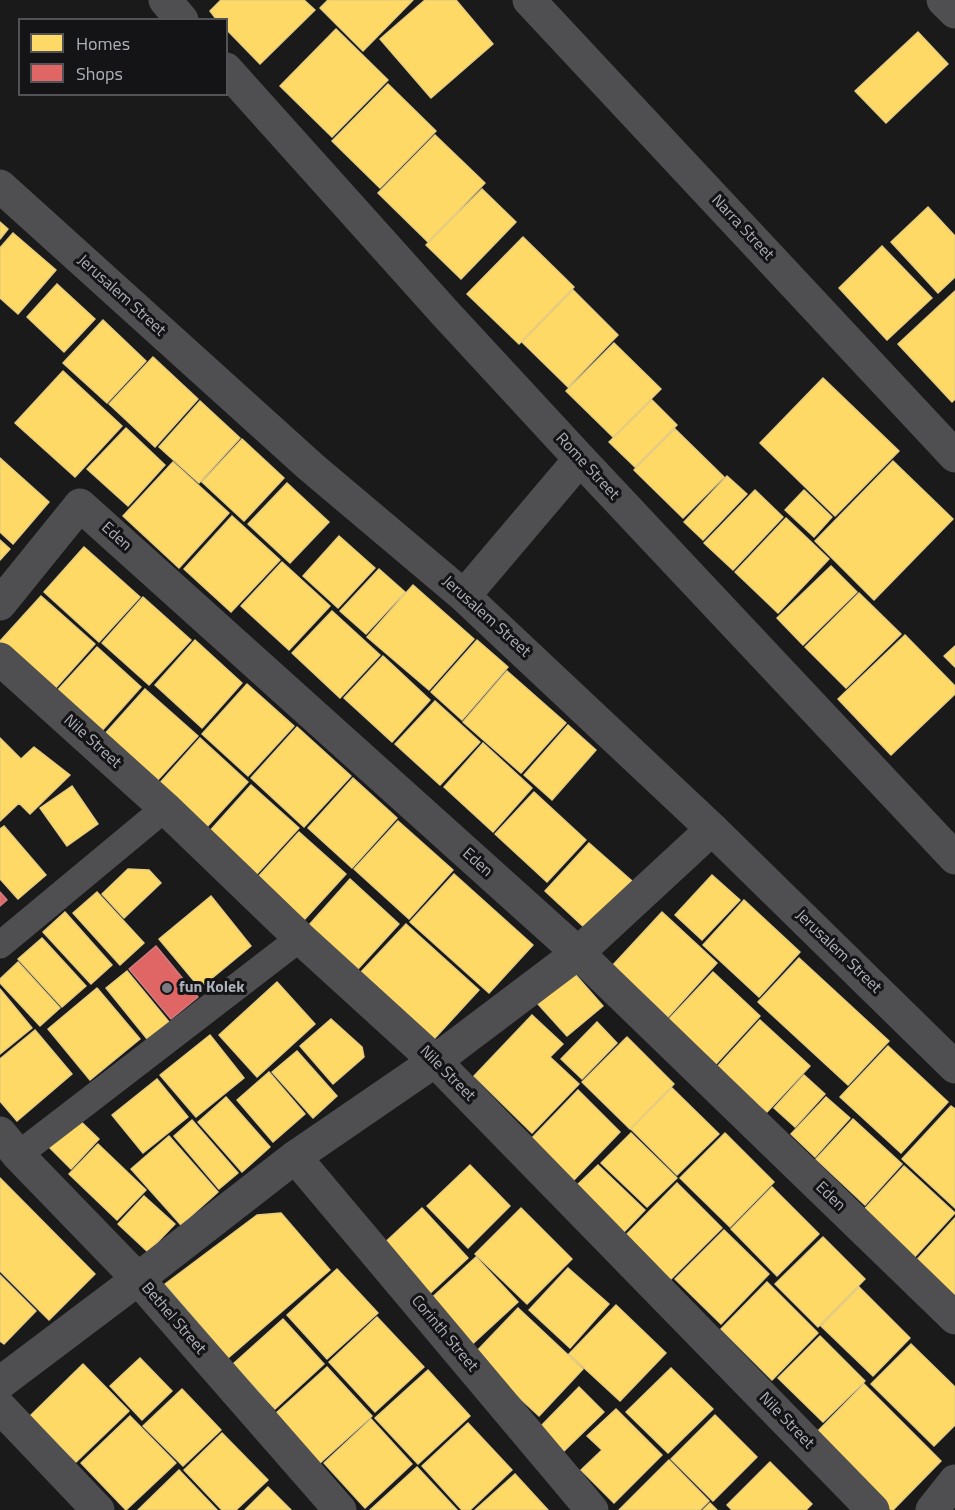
<!DOCTYPE html>
<style>
body{margin:0}
#map{position:relative;width:955px;height:1510px;overflow:hidden;background:#1a1a1a;font-family:"Titillium Web",sans-serif}
canvas{display:block}
.legend{position:absolute;left:18px;top:18px;width:210px;height:78px;box-sizing:border-box;background:#141416;border:2px solid #515357;margin:0;padding:8px 10px;list-style:none;font-size:18px;color:#adb1b9}
.legend li{display:flex;align-items:center;gap:12px;height:30px}
.legend b{width:30px;border:2px solid #515357}
</style>
<div id="map">
<canvas width="955" height="1510"></canvas>
<ul class="legend">
<li><b style="height:16px;background:#ffd966"></b>Homes</li>
<li><b style="height:16px;background:#e06666"></b>Shops</li>
</ul>
</div>
<script>
const c = document.querySelector('canvas').getContext('2d');
c.lineJoin = 'round';
function fill(path, color) { c.fillStyle = color; c.fill(path, 'evenodd'); }
const shape = rows => new Path2D(rows.map(r => 'M' + r).join(''));
function strokePath(path, color, width, dash) { c.strokeStyle = color; c.lineWidth = width; c.lineCap = dash ? 'butt' : 'round'; c.setLineDash(dash || []); c.stroke(path); }
function write(font, color, halo, rows, align = 'center') {
  c.font = font + ' "Titillium Web",sans-serif'; c.lineWidth = 6; c.setLineDash([]); c.textBaseline = 'middle'; c.strokeStyle = halo; c.fillStyle = color; for (const [text, x, y, turn = 0] of rows) {
    c.save(); c.translate(x, y); c.rotate((+turn || 0) * Math.PI / 180); c.textAlign = isNaN(turn) ? turn : align; if (halo) c.strokeText(text, 0, 0); c.fillText(text, 0, 0); c.restore();
  }
}
const homes = shape([
 [221,0,304,0,315,10,260,64,226,29,226,20,217,20,210,11,221,0],
 [328,0,413,0,363,51,320,8,328,0],
 [425,0,456,0,493,44,431,98,380,39,425,0],
 [336,29,388,80,332,137,280,86,336,29],
 [918,32,948,64,886,123,855,91,918,32],
 [388,84,436,131,380,188,332,141,388,84],
 [435,135,485,183,428,242,378,193,435,135],
 [482,189,516,222,461,279,426,245,482,189],
 [928,207,955,236,955,277,938,293,891,242,928,207],
 [0,222,8,229,0,239,0,222],
 [13,233,56,270,18,314,0,298,0,248,13,233],
 [523,237,574,287,519,344,467,294,523,237],
 [882,246,932,298,887,340,839,288,882,246],
 [57,284,95,319,64,352,27,317,57,284],
 [573,290,618,335,568,387,522,342,573,290],
 [955,291,955,399,952,402,898,344,955,291],
 [103,320,146,361,107,403,63,363,103,320],
 [614,343,661,389,613,437,566,391,614,343],
 [153,357,198,399,155,447,109,404,153,357],
 [63,371,122,426,75,477,15,423,63,371],
 [823,378,899,451,835,516,760,443,823,378],
 [652,400,677,425,635,467,609,442,652,400],
 [200,401,240,438,199,483,159,447,200,401],
 [126,428,165,465,128,506,87,469,126,428],
 [675,429,724,477,683,518,634,470,675,429],
 [242,439,284,478,244,521,202,482,242,439],
 [0,458,49,502,13,544,0,532,0,458],
 [893,461,953,519,874,600,815,541,893,461],
 [173,462,229,513,179,568,123,516,173,462],
 [727,476,747,494,703,540,684,522,727,476],
 [287,483,329,522,290,563,248,524,287,483],
 [755,490,783,517,733,570,704,543,755,490],
 [804,490,832,517,814,537,785,510,804,490],
 [232,516,280,560,231,612,184,569,232,516],
 [786,518,829,559,778,613,735,572,786,518],
 [339,536,375,568,338,608,303,576,339,536],
 [0,540,10,549,0,560,0,540],
 [84,547,140,597,99,642,44,592,84,547],
 [282,562,330,606,289,650,241,606,282,562],
 [831,566,857,592,803,645,777,618,831,566],
 [379,569,405,592,366,634,340,611,379,569],
 [413,585,474,639,429,690,367,637,413,585],
 [859,593,901,634,846,688,805,647,859,593],
 [41,596,95,644,52,692,0,644,0,641,41,596],
 [143,597,191,640,149,685,102,643,143,597],
 [332,611,380,655,340,698,292,653,332,611],
 [905,635,955,686,955,694,891,755,838,699,905,635],
 [195,640,242,683,202,728,155,685,195,640],
 [477,640,508,667,462,720,431,692,477,640],
 [955,646,955,667,944,656,955,646],
 [97,647,141,687,99,734,54,694,97,647],
 [383,656,430,700,392,742,344,698,383,656],
 [507,671,566,723,521,773,463,722,507,671],
 [247,684,294,726,248,776,202,734,247,684],
 [145,689,198,736,155,783,103,736,145,689],
 [435,701,480,742,440,785,395,744,435,701],
 [568,725,596,750,552,800,524,775,568,725],
 [297,727,351,776,304,827,251,778,297,727],
 [0,738,21,759,34,747,70,775,30,814,19,803,0,821,0,738],
 [200,738,248,782,205,829,158,785,200,738],
 [483,743,532,788,493,832,444,787,483,743],
 [353,778,397,818,352,868,308,828,353,778],
 [251,785,299,828,255,876,208,833,251,785],
 [72,786,98,824,67,846,40,808,72,786],
 [534,792,586,840,547,882,495,834,534,792],
 [398,821,453,870,409,919,354,869,398,821],
 [4,826,46,875,18,899,0,879,0,829,4,826],
 [299,832,346,874,304,920,257,878,299,832],
 [589,843,632,881,587,930,545,891,589,843],
 [128,869,149,870,161,883,124,918,102,894,128,869],
 [454,874,533,945,489,993,410,922,454,874],
 [712,875,740,900,702,940,675,915,712,875],
 [350,879,399,924,357,970,309,925,350,879],
 [97,892,144,943,120,965,73,913,97,892],
 [211,896,251,946,200,988,159,939,211,896],
 [744,900,800,952,759,997,703,945,744,900],
 [65,912,112,965,91,984,43,932,65,912],
 [662,912,717,963,668,1017,612,966,662,912],
 [406,924,479,990,434,1039,361,972,406,924],
 [42,938,86,986,62,1007,18,959,42,938],
 [799,958,889,1041,848,1085,758,1002,799,958],
 [18,962,60,1008,40,1026,0,983,0,979,18,962],
 [127,971,169,1022,148,1040,106,988,127,971],
 [713,972,760,1016,716,1064,668,1020,713,972],
 [574,973,603,1006,567,1036,538,1004,574,973],
 [277,982,315,1024,257,1077,219,1035,277,982],
 [97,988,140,1039,90,1080,48,1029,97,988],
 [0,989,32,1028,0,1054,0,989],
 [532,1015,563,1044,550,1057,579,1084,532,1133,474,1076,532,1015],
 [331,1019,362,1047,364,1057,333,1084,300,1046,331,1019],
 [760,1020,810,1066,767,1112,717,1067,760,1020],
 [597,1022,617,1043,582,1079,561,1059,597,1022],
 [35,1030,72,1074,17,1121,0,1101,0,1059,35,1030],
 [210,1035,244,1078,196,1117,160,1075,210,1035],
 [627,1037,674,1084,630,1129,582,1082,627,1037],
 [888,1046,948,1102,901,1153,840,1097,888,1046],
 [297,1051,337,1096,313,1118,272,1072,297,1051],
 [269,1072,305,1114,273,1142,237,1100,269,1072],
 [804,1075,825,1094,795,1127,774,1108,804,1075],
 [157,1079,188,1117,143,1153,112,1115,157,1079],
 [672,1088,719,1134,677,1175,631,1129,672,1088],
 [578,1090,620,1132,572,1182,529,1141,578,1090],
 [226,1097,270,1147,242,1172,198,1122,226,1097],
 [826,1097,850,1118,815,1157,791,1134,826,1097],
 [951,1106,955,1109,955,1208,902,1159,951,1106],
 [73,1114,99,1139,71,1169,45,1143,73,1114],
 [853,1119,902,1164,865,1205,816,1159,853,1119],
 [192,1120,238,1173,219,1189,174,1136,192,1120],
 [631,1133,677,1178,647,1207,601,1163,631,1133],
 [725,1133,774,1182,730,1227,680,1178,725,1133],
 [169,1136,218,1192,181,1225,131,1169,169,1136],
 [98,1144,146,1190,117,1220,69,1174,98,1144],
 [470,1165,510,1206,468,1248,427,1206,470,1165],
 [598,1165,645,1210,622,1234,574,1188,598,1165],
 [904,1166,955,1213,910,1262,859,1215,904,1166],
 [0,1178,95,1274,49,1320,0,1271,0,1178],
 [677,1183,722,1228,670,1280,625,1236,677,1183],
 [772,1187,819,1234,777,1276,731,1229,772,1187],
 [144,1196,175,1224,148,1252,118,1224,144,1196],
 [422,1208,468,1258,426,1297,379,1248,422,1208],
 [521,1208,572,1259,527,1304,475,1254,521,1208],
 [281,1213,330,1270,228,1358,165,1284,257,1215,281,1213],
 [955,1218,955,1304,912,1265,955,1218],
 [724,1230,769,1274,721,1324,675,1279,724,1230],
 [823,1237,865,1279,818,1327,775,1284,823,1237],
 [476,1257,518,1302,467,1349,425,1304,476,1257],
 [568,1268,609,1304,570,1348,529,1310,568,1268],
 [337,1269,378,1313,327,1359,287,1315,337,1269],
 [0,1275,36,1311,4,1344,0,1341,0,1275],
 [767,1282,818,1333,772,1380,721,1329,767,1282],
 [859,1287,910,1338,873,1376,821,1326,859,1287],
 [616,1305,666,1353,620,1401,569,1354,616,1305],
 [518,1308,583,1369,539,1416,473,1355,518,1308],
 [377,1317,424,1367,375,1412,329,1362,377,1317],
 [283,1319,324,1364,275,1409,233,1364,283,1319],
 [820,1336,865,1381,823,1422,778,1378,820,1336],
 [911,1344,955,1387,955,1425,934,1446,871,1384,911,1344],
 [140,1358,172,1391,142,1420,110,1386,140,1358],
 [83,1364,129,1411,76,1462,30,1416,83,1364],
 [327,1367,372,1416,320,1463,275,1414,327,1367],
 [671,1368,713,1409,668,1453,626,1412,671,1368],
 [428,1370,470,1416,418,1464,375,1418,428,1370],
 [864,1384,941,1461,893,1510,891,1510,814,1435,864,1384],
 [579,1387,604,1412,564,1451,540,1427,579,1387],
 [182,1389,221,1430,183,1466,143,1426,182,1389],
 [616,1409,662,1455,614,1503,581,1470,602,1450,587,1436,616,1409],
 [715,1415,757,1457,713,1501,671,1459,715,1415],
 [130,1416,176,1463,126,1510,81,1463,130,1416],
 [371,1419,412,1464,365,1508,324,1463,371,1419],
 [468,1423,512,1470,470,1510,462,1510,422,1466,468,1423],
 [222,1433,268,1480,236,1510,222,1510,184,1470,222,1433],
 [669,1460,709,1501,700,1510,619,1510,669,1460],
 [770,1462,812,1504,806,1510,732,1510,727,1505,770,1462],
 [417,1467,457,1510,370,1510,417,1467],
 [179,1470,217,1510,138,1510,179,1470],
 [515,1474,548,1510,475,1510,515,1474],
 [268,1487,291,1510,245,1510,268,1487],
 [710,1503,717,1510,703,1510,710,1503]
]);
fill(homes, '#ffd966');
strokePath(homes, '#e6cd7f', 1.5);
const shops = shape([
 [0,892,7,900,0,906,0,892],
 [156,946,198,997,171,1019,129,969,156,946]
]);
fill(shops, '#e06666');
strokePath(shops, '#d17c7f', 1.5);
strokePath(shape([
 [0,945,165,808],
 [18,1155,300,938]
]), '#4f4f52', 27);
strokePath(shape([
 [165,0,182,20],
 [529,0,955,456],
 [943,0,955,12],
 [226,69,445,313,580,459,955,858],
 [0,186,311,467,464,596,712,829,955,1067],
 [464,596,580,459],
 [0,604,80,505,578,953,955,1318],
 [0,659,165,808,300,938,435,1061,873,1510],
 [0,1133,18,1155,138,1279,340,1510],
 [295,1157,592,1510],
 [0,1383,138,1279,295,1157,435,1061,578,953,712,829],
 [0,1407,98,1510],
 [932,1510,955,1481]
]), '#4f4f52', 33);
for (const [x, y, r, color] of [
 [167,988,6,"#7a7c81"]
]) { const dot = new Path2D(); dot.arc(x, y, r, 0, 2 * Math.PI); c.fillStyle = color; c.fill(dot); strokePath(dot, '#141416', 2); }
write('16px', '#adb1b9', '#141416', [
 ["Narra Street",742,228,47],
 ["Jerusalem Street",121,296,42],
 ["Rome Street",587,467,47],
 ["Eden",116,537,42],
 ["Jerusalem Street",486,617,42],
 ["Nile Street",92,742,42],
 ["Eden",477,863,42],
 ["Jerusalem Street",838,952,44],
 ["Nile Street",447,1074,45],
 ["Eden",830,1197,44],
 ["Bethel Street",173,1319,49],
 ["Corinth Street",444,1334,50],
 ["Nile Street",786,1421,46]
]);
write('bold 16px', '#adb1b9', '#141416', [
 ["fun Kolek",179,988]
], 'left');
</script>
